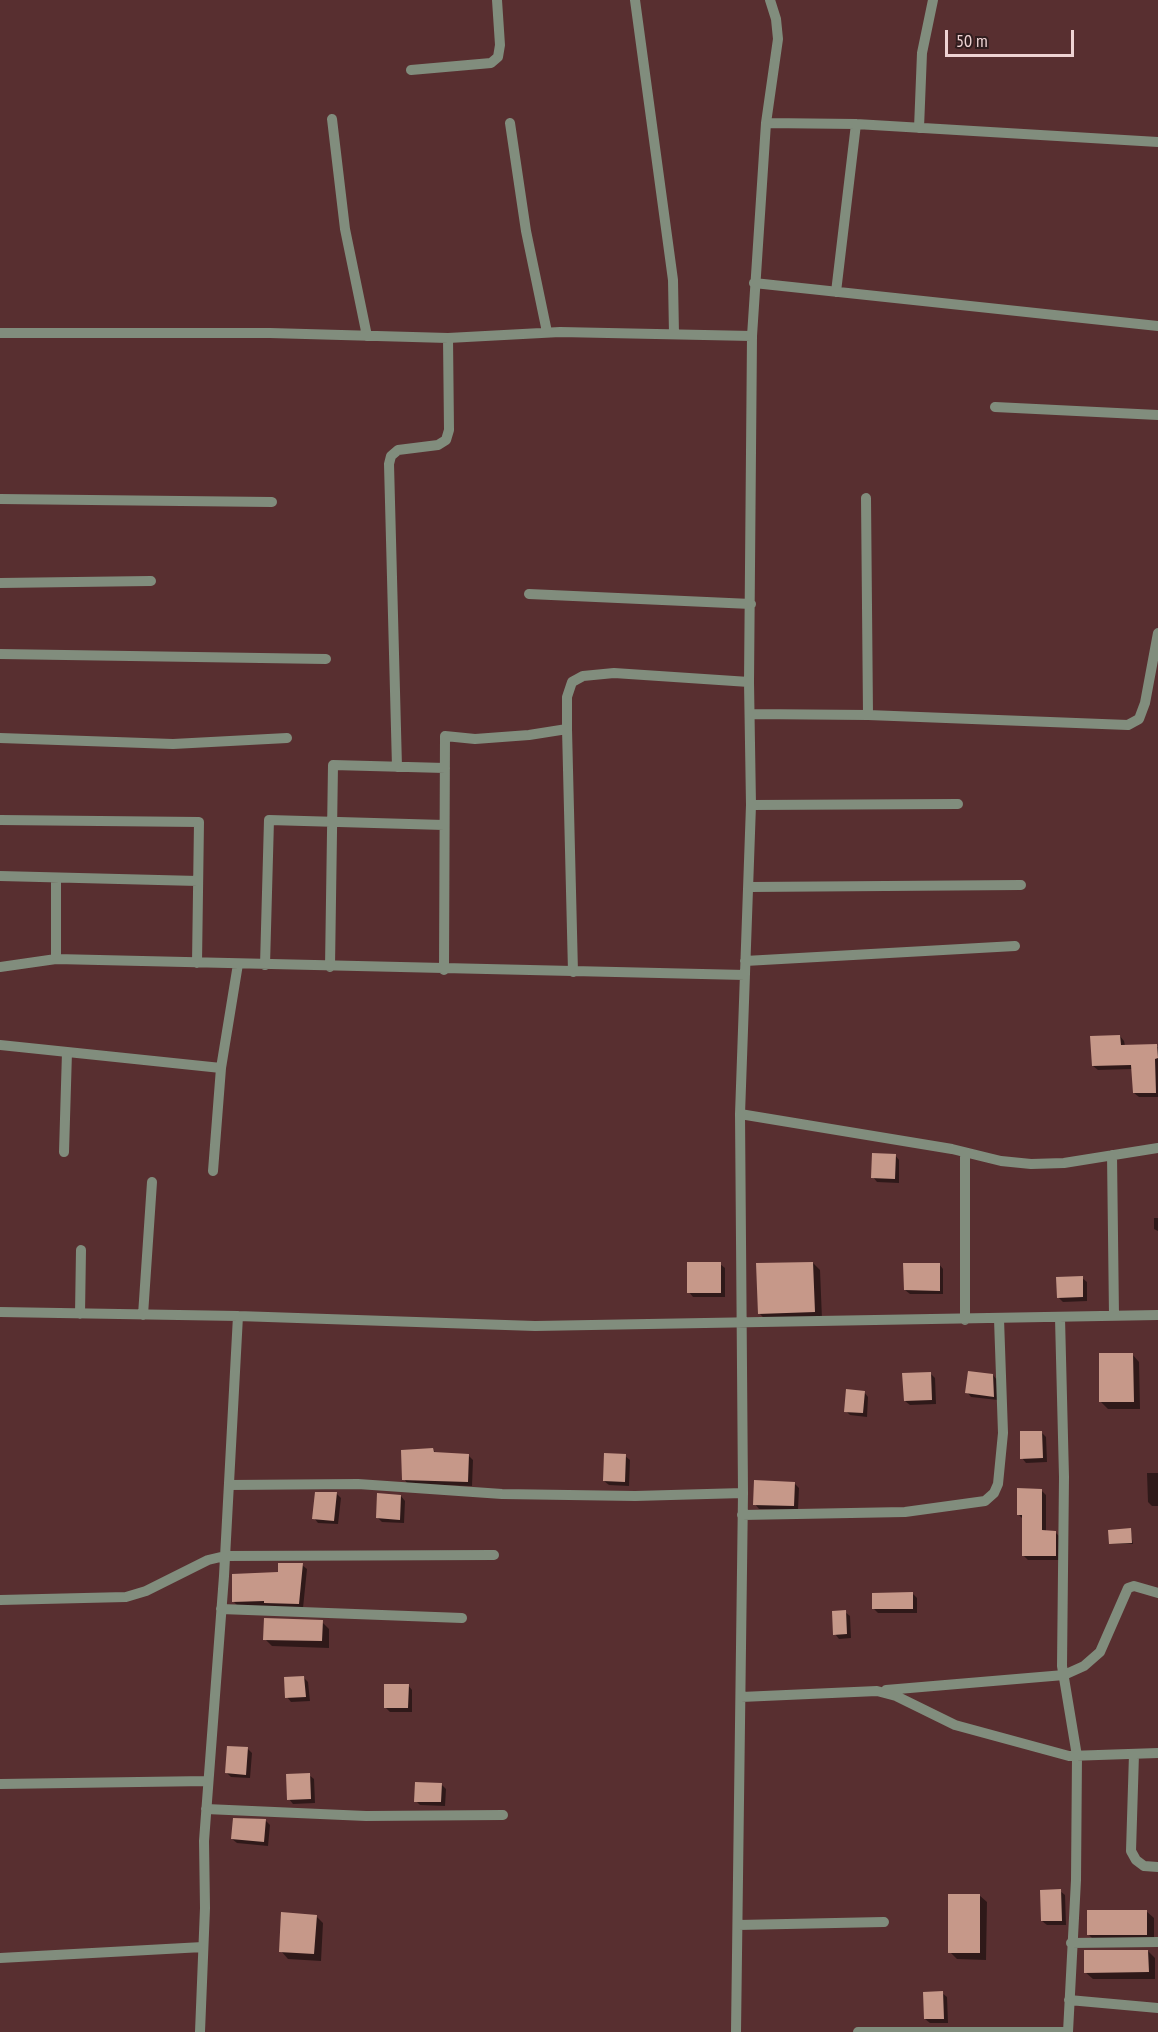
<!DOCTYPE html>
<style>
body{margin:0}
#map{position:relative;width:1158px;height:2032px;overflow:hidden;background:#582f30;font-family:"PT Sans Narrow",sans-serif}
canvas{display:block}
.scale{position:absolute;left:945px;top:30px;width:129px;height:27px;box-sizing:border-box;border:3px solid #eed3d3;border-top:0;padding-left:8px;font-size:18px;line-height:21px;white-space:nowrap;color:#eed3d3;-webkit-text-stroke:4px #301d1e;paint-order:stroke}
</style>
<div id="map">
<canvas width="1158" height="2032"></canvas>
<div class="scale">50 m</div>
</div>
<script>
const c = document.querySelector('canvas').getContext('2d');
c.lineJoin = 'round';
function fill(path, color) { c.fillStyle = color; c.fill(path, 'evenodd'); }
const shape = rows => new Path2D(rows.map(r => 'M' + r).join(''));
function strokePath(path, color, width, dash) { c.strokeStyle = color; c.lineWidth = width; c.lineCap = dash ? 'butt' : 'round'; c.setLineDash(dash || []); c.stroke(path); }
fill(shape([
 [1120,1036,1124,1041,1125,1046,1158,1047,1158,1097,1139,1097,1134,1093,1133,1069,1098,1070,1093,1066],
 [895,1155,899,1160,899,1183,877,1182,873,1177],
 [1154,1218,1158,1218,1158,1231,1154,1229],
 [813,1263,820,1270,822,1319,766,1320,759,1313],
 [720,1264,725,1268,725,1297,693,1297,689,1292],
 [939,1264,943,1269,943,1294,910,1294,905,1290],
 [1082,1278,1087,1282,1087,1301,1063,1302,1058,1297],
 [1132,1354,1139,1362,1140,1409,1108,1409,1101,1402],
 [930,1373,935,1378,936,1404,910,1405,905,1401],
 [993,1375,997,1380,998,1400,971,1397,967,1392],
 [864,1392,868,1397,867,1417,850,1415,846,1411],
 [1042,1433,1046,1437,1047,1462,1026,1463,1022,1458],
 [433,1450,437,1454,468,1455,473,1460,472,1486,408,1484,404,1479],
 [625,1456,630,1460,629,1486,609,1485,604,1481],
 [1147,1473,1158,1473,1158,1506,1152,1506,1148,1502],
 [794,1483,799,1488,798,1510,759,1509,755,1504],
 [1041,1490,1046,1495,1046,1532,1055,1532,1060,1537,1060,1560,1028,1560,1023,1555,1024,1520,1019,1515],
 [336,1493,341,1498,338,1524,318,1523,314,1518],
 [401,1496,405,1501,404,1523,382,1522,377,1517],
 [1130,1529,1133,1544,1111,1544],
 [302,1565,307,1569,303,1608,238,1606,233,1601,279,1574],
 [913,1594,917,1598,917,1613,878,1613,874,1609],
 [845,1612,850,1616,851,1638,839,1639,835,1634],
 [322,1622,329,1629,329,1648,272,1646,265,1639],
 [304,1678,308,1682,310,1701,291,1702,287,1697],
 [408,1685,412,1690,412,1712,390,1712,385,1707],
 [247,1748,252,1753,250,1778,231,1777,226,1772],
 [309,1775,314,1779,315,1803,293,1804,289,1799],
 [441,1784,446,1789,445,1806,420,1805,416,1801],
 [266,1821,270,1825,268,1846,237,1843,232,1839],
 [1060,1891,1065,1895,1066,1925,1047,1925,1042,1921],
 [979,1895,987,1902,986,1960,957,1959,950,1952],
 [1146,1911,1154,1918,1154,1941,1096,1942,1089,1935],
 [316,1916,323,1923,321,1961,288,1959,281,1951],
 [1148,1951,1155,1958,1155,1979,1093,1979,1085,1972],
 [942,1993,947,1997,948,2023,930,2023,925,2019]
]), '#0007');
fill(shape([
 [1120,1035,1121,1045,1157,1044,1158,1058,1155,1059,1156,1093,1133,1093,1131,1065,1092,1066,1090,1036],
 [872,1153,896,1154,895,1179,871,1178],
 [687,1262,721,1262,721,1293,687,1293],
 [813,1262,815,1312,758,1314,756,1263],
 [903,1263,940,1263,940,1291,904,1290],
 [1083,1276,1083,1297,1057,1298,1056,1277],
 [1099,1353,1133,1353,1134,1402,1099,1402],
 [968,1371,993,1374,994,1397,965,1393],
 [931,1372,932,1400,904,1401,902,1373],
 [846,1389,865,1391,863,1413,844,1412],
 [1020,1431,1042,1431,1043,1458,1020,1459],
 [433,1448,434,1452,469,1454,468,1482,402,1480,401,1450],
 [604,1453,626,1454,625,1482,603,1481],
 [754,1480,795,1482,794,1506,753,1505],
 [1017,1488,1042,1489,1042,1530,1056,1531,1056,1556,1022,1556,1022,1515,1017,1515],
 [315,1492,337,1492,334,1521,312,1519],
 [377,1493,401,1495,400,1520,376,1518],
 [1131,1528,1132,1543,1109,1544,1108,1530],
 [278,1563,303,1563,299,1604,264,1603,264,1601,232,1602,232,1574,278,1572],
 [913,1592,913,1609,872,1609,872,1593],
 [846,1610,847,1634,833,1635,832,1611],
 [264,1618,323,1620,322,1641,263,1640],
 [304,1676,306,1697,285,1698,284,1677],
 [384,1684,409,1684,408,1708,384,1708],
 [227,1746,248,1747,246,1775,225,1773],
 [310,1773,311,1799,287,1800,286,1774],
 [415,1782,442,1783,441,1802,414,1802],
 [233,1818,266,1819,264,1842,231,1839],
 [1061,1889,1062,1921,1041,1921,1040,1890],
 [948,1894,980,1894,980,1953,948,1953],
 [1087,1910,1147,1910,1147,1935,1087,1935],
 [281,1912,317,1915,314,1954,279,1952],
 [1084,1950,1148,1950,1149,1972,1084,1973],
 [943,1991,944,2019,924,2019,923,1992]
]), '#c69889');
strokePath(shape([
 [635,0,673,280,674,334],
 [411,70,491,63,498,57,500,45,497,0],
 [332,119,345,229,367,336],
 [510,123,526,231,547,332],
 [766,123,856,124,1158,142],
 [919,128,922,53,933,0],
 [754,283,1158,326],
 [836,292,856,124],
 [0,333,270,333,448,338,560,332,752,336],
 [995,407,1158,415],
 [866,498,868,715],
 [0,499,272,502],
 [0,583,151,581],
 [529,594,751,604],
 [0,654,326,659],
 [750,714,868,715,1128,725,1139,719,1145,703,1158,633],
 [0,738,173,744,287,738],
 [397,767,389,464,391,456,398,450,438,445,446,440,449,430,448,338],
 [751,805,958,804],
 [0,820,199,822,197,963],
 [0,876,198,881],
 [56,879,56,959],
 [750,887,1021,885],
 [745,961,1015,946],
 [265,965,269,820,444,825],
 [0,967,56,959,745,975],
 [330,967,333,765,445,768],
 [444,970,445,736,475,739,529,735,567,729],
 [573,972,567,729,567,697,572,682,583,676,614,673,749,682],
 [0,1045,221,1068],
 [740,1114,952,1149,1001,1161,1031,1164,1064,1163,1158,1148],
 [64,1152,67,1052],
 [1112,1155,1114,1316],
 [213,1171,221,1068,238,964],
 [0,1312,238,1316,535,1326,1158,1315],
 [80,1314,81,1250],
 [143,1315,152,1182],
 [1060,1318,1064,1477,1062,1666,1077,1756,1076,1880,1068,2032],
 [965,1320,965,1153],
 [229,1485,358,1484,502,1494,635,1496,743,1493],
 [742,1515,905,1512,985,1501,994,1493,998,1484,1003,1433,999,1319],
 [0,1600,126,1597,146,1591,208,1560,225,1556,494,1555],
 [221,1609,462,1618],
 [886,1690,1064,1675,1084,1666,1100,1652,1128,1588,1134,1586,1158,1593],
 [741,1697,877,1691,896,1696,955,1725,1069,1756,1158,1753],
 [1134,1754,1131,1851,1136,1860,1144,1866,1158,1867],
 [0,1784,208,1781],
 [206,1809,366,1816,503,1815],
 [738,1925,884,1922],
 [1071,1943,1158,1942],
 [0,1958,203,1947],
 [1069,2000,1158,2008],
 [200,2032,205,1908,204,1841,224,1576,238,1316],
 [736,2032,743,1493,740,1114,751,805,749,682,752,336,766,123,778,39,776,19,770,0],
 [858,2032,1063,2032]
]), '#818d7d', 10);
</script>
